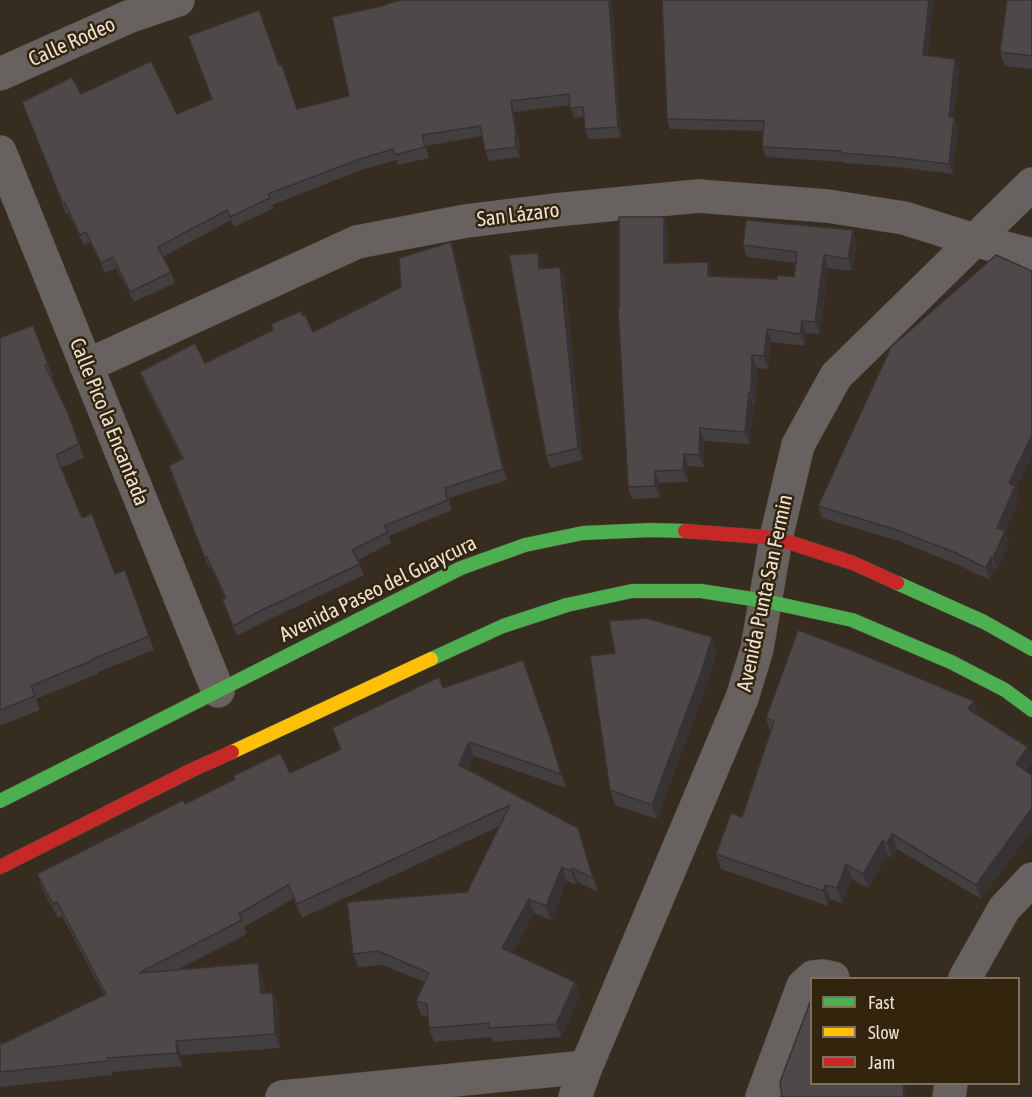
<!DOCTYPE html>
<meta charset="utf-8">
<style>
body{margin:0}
#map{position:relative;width:1032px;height:1097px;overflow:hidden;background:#362d20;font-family:"Asap Condensed",sans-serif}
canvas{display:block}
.legend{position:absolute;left:810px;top:977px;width:210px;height:108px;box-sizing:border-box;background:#33240e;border:2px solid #7d705d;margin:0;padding:8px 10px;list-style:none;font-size:18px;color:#ebe1d4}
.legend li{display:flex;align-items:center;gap:12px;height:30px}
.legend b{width:30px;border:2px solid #7d705d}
</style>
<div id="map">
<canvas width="1032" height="1097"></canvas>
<ul class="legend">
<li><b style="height:8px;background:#4caf50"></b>Fast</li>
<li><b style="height:8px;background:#ffc107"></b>Slow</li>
<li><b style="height:8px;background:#c62828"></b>Jam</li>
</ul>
</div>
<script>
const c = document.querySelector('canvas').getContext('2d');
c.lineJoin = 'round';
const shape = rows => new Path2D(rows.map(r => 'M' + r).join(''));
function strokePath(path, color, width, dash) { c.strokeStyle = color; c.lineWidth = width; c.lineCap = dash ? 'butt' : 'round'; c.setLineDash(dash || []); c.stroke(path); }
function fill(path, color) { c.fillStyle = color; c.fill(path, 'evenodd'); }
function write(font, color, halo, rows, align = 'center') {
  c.font = font + ' "Asap Condensed",sans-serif'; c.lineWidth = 5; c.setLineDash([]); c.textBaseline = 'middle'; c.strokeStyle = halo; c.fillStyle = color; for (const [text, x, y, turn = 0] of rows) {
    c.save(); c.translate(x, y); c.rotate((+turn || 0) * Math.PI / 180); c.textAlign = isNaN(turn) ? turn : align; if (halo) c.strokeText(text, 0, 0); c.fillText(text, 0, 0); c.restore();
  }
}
const street = shape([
 [0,74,128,17,178,0],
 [0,152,218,691],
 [86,366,357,242,466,221,555,210,698,196,827,206,904,218,974,240,1032,255],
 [965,978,1004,909,1032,879],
 [282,1097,586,1067],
 [575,1097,586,1067,742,698,757,649,776,538,798,445,836,376,1032,184],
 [762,1097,803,986,813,977,823,976,833,978],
 [949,1097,951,1084]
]);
const fast = shape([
 [897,583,984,622,1032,649],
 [431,659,503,626,567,605,632,591,701,591,765,601,852,620,951,662,1005,690,1032,710],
 [0,801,461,568,525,545,583,533,651,530,685,531]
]);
const slow = shape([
 [232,752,431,659]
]);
const jam = shape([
 [685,531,776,538,853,563,897,583],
 [0,867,192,770,232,752]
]);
strokePath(street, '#51493e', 34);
strokePath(fast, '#51493e', 15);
strokePath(slow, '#51493e', 15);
strokePath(jam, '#51493e', 15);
strokePath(street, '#67625f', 33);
strokePath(fast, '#4caf50', 14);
strokePath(slow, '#ffc107', 14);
strokePath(jam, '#c62828', 14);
fill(shape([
 [401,0,612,0,621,138,589,139,585,129,584,117,574,118,570,105,514,112,520,147,518,147,520,157,489,161,485,151,482,136,426,146,429,158,398,165,396,160,364,169,272,205,274,208,234,227,231,220,163,257,171,272,175,283,134,302,116,268,105,273,90,242,84,245,68,213,66,214,22,102,81,94,177,114,212,99,279,65,297,109,349,96,386,5],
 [1032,0,1032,69,1005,66,1000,52],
 [928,56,955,59,959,69,954,117,958,128,953,174,897,167,845,163,844,162,766,157,762,147,763,131,670,129,667,119],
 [668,229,668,263,712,274,712,276,777,279,794,277,795,263,747,257,743,245,857,242,852,271,828,268,820,334,806,333,805,346,771,342,768,369,757,368,755,405,754,405,749,444,704,441,704,467,688,466,688,482,659,483,660,498,632,499,628,487,619,308],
 [455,253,507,480,449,498,450,501,449,502,452,510,389,536,391,543,358,560,364,575,264,622,237,636,226,610,225,598,211,568,208,566,172,477,182,459,144,383,140,372,205,363,303,316,313,332,401,287],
 [538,253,543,269,560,267,565,279,583,460,550,468,546,456],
 [33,325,53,377,51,378,68,413,84,458,61,468,82,518,115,574,125,570,154,650,98,672,98,674,36,699,40,710,0,726,0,338],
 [1016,490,1020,498,1005,532,1009,543,997,570,995,569,990,580,958,565,899,541,822,518,818,506],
 [717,651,706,687,657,819,615,805,610,790],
 [443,688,554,747,566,788,474,756,468,769,578,828,583,842,598,892,578,882,576,885,567,881,551,920,534,913,512,953,575,982,580,996,561,1037,493,1042,492,1037,434,1042,429,1028,428,1017,421,1015,416,1001,424,982,383,965,358,967,353,954,467,892,500,826,302,918,293,899,244,927,247,934,177,970,258,963,263,977,265,993,273,993,278,1007,280,1048,181,1055,182,1066,112,1072,112,1075,0,1087,0,1041,2,1044,104,995,62,916,58,918,42,888,37,874,185,804,290,773,340,749,332,728],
 [974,701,979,715,1028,747,1032,759,1032,762,1026,771,1032,775,1032,830,981,899,897,849,892,858,888,855,868,888,852,879,842,903,830,899,828,906,721,869,716,854,742,817,770,731,766,718]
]), '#433e3f');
fill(shape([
 [609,0,612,0,621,138,618,127],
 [929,0,934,0,927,65,923,55],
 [955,59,959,69,953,127,949,117],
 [511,101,514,112,520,147,516,136],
 [954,117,958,128,953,174,949,164],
 [515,136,518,147,520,157,516,147],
 [664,217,668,229,668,275,664,263],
 [853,230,857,242,852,271,848,259],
 [451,242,455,253,507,480,503,469],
 [538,253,542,265,544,281,539,269],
 [824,255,828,268,820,334,815,322],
 [708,262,712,274,713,288,708,276],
 [560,267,565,279,583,460,578,448],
 [802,321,806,333,805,346,800,334],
 [767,329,771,342,768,369,764,356],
 [752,355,757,368,755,405,751,393],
 [749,392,754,405,749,444,745,432],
 [700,428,704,441,704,467,699,455],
 [1032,435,1032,457,1016,490,1020,498,1005,532,1009,543,997,570,993,558,997,528,1009,483],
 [684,454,688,466,688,482,683,470],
 [655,471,659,483,660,498,655,486],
 [991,557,995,569,990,580,986,568],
 [712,637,717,651,706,687,657,819,652,805],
 [523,660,554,747,566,788,561,774],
 [974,701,979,715,968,709],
 [469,742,474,756,464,778,459,765],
 [1028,747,1032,759,1032,762,1021,779,1016,764],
 [1032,808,1032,830,981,899,976,885],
 [578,828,583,842,598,892,593,878],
 [892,834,897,849,892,858,887,843],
 [883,840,888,855,868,888,863,874],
 [846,864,852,879,842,903,837,888],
 [562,867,567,881,551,920,546,906],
 [572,868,578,882,576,885,571,871],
 [825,885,830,899,828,906,823,891],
 [529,899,534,913,507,962,502,948],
 [258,963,263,977,266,1007,261,993],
 [575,982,580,996,561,1037,556,1024],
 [273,993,278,1007,280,1048,275,1034],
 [176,1041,181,1055,182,1066,177,1053],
 [903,1083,906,1083,907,1097,904,1097]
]), '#373233');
const building = shape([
 [401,0,609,0,618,127,585,129,583,107,570,108,569,94,511,101,516,136,515,136,516,147,485,151,480,126,422,135,425,147,395,155,393,149,360,159,268,194,270,198,230,217,227,210,158,247,171,272,130,292,113,257,101,263,86,232,80,235,65,203,63,204,22,102,72,77,81,94,151,61,177,114,212,99,188,36,259,10,279,65,282,65,297,109,349,96,332,17,386,5,386,4,401,0],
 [662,0,929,0,923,55,955,59,949,117,954,117,949,164,893,157,841,153,841,151,762,147,764,121,667,119,662,0],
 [1007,0,1032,0,1032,56,1000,52,1007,0],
 [619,217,664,217,664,263,708,262,708,276,777,279,777,275,794,277,797,252,743,245,746,220,853,230,848,259,824,255,815,322,802,321,800,334,767,329,764,356,752,355,751,393,749,392,745,432,700,428,699,455,684,454,683,470,655,471,655,486,628,487,618,308,619,308,619,217],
 [451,242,503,469,445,488,447,490,445,491,448,500,384,526,388,532,352,550,360,564,260,611,233,626,222,599,226,598,207,557,204,556,169,466,183,458,140,372,195,343,205,363,273,330,271,324,301,311,303,316,305,315,313,332,401,287,399,258,451,242],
 [538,253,539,269,560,267,578,448,546,456,509,255,538,253],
 [996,255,1032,271,1032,435,1009,483,1015,486,997,528,1005,531,993,558,991,557,986,568,954,552,894,529,818,506,891,347,996,255],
 [33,325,48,364,45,365,68,413,79,444,56,455,82,518,92,514,115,574,125,570,149,636,93,659,93,660,31,686,35,696,0,710,0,338,33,325],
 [646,618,712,637,701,673,652,805,610,790,590,656,615,653,609,621,646,618],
 [798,630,854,651,974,701,968,709,1028,747,1016,764,1032,775,1032,808,976,885,892,834,887,843,883,840,863,874,846,864,837,888,825,885,823,891,716,854,731,813,742,817,774,721,766,718,798,630],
 [523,660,549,734,561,774,469,742,459,765,578,828,593,878,572,868,571,871,562,867,546,906,529,899,502,948,575,982,556,1024,488,1028,489,1023,429,1028,427,1004,416,1001,429,973,378,951,353,954,347,902,467,892,510,805,297,904,288,885,239,914,242,920,139,973,258,963,261,993,273,993,275,1034,176,1041,177,1053,107,1058,107,1061,0,1072,0,1041,2,1044,106,994,57,902,53,904,37,874,183,800,185,804,235,779,233,776,280,753,290,773,341,749,332,728,439,677,443,688,523,660],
 [812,997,812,1083,903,1083,904,1097,782,1097,780,1082,812,997]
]);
fill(building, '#4e4849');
strokePath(building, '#373233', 1.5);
write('21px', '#ebe1d4', '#33240e', [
 ["Calle Rodeo",72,42,-24],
 ["San Lázaro",518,215,-7],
 ["Calle Pico la Encantada",109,422,68],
 ["Avenida Paseo del Guaycura",378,589,-26],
 ["Avenida Punta San Fermin",765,593,-78]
]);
</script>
